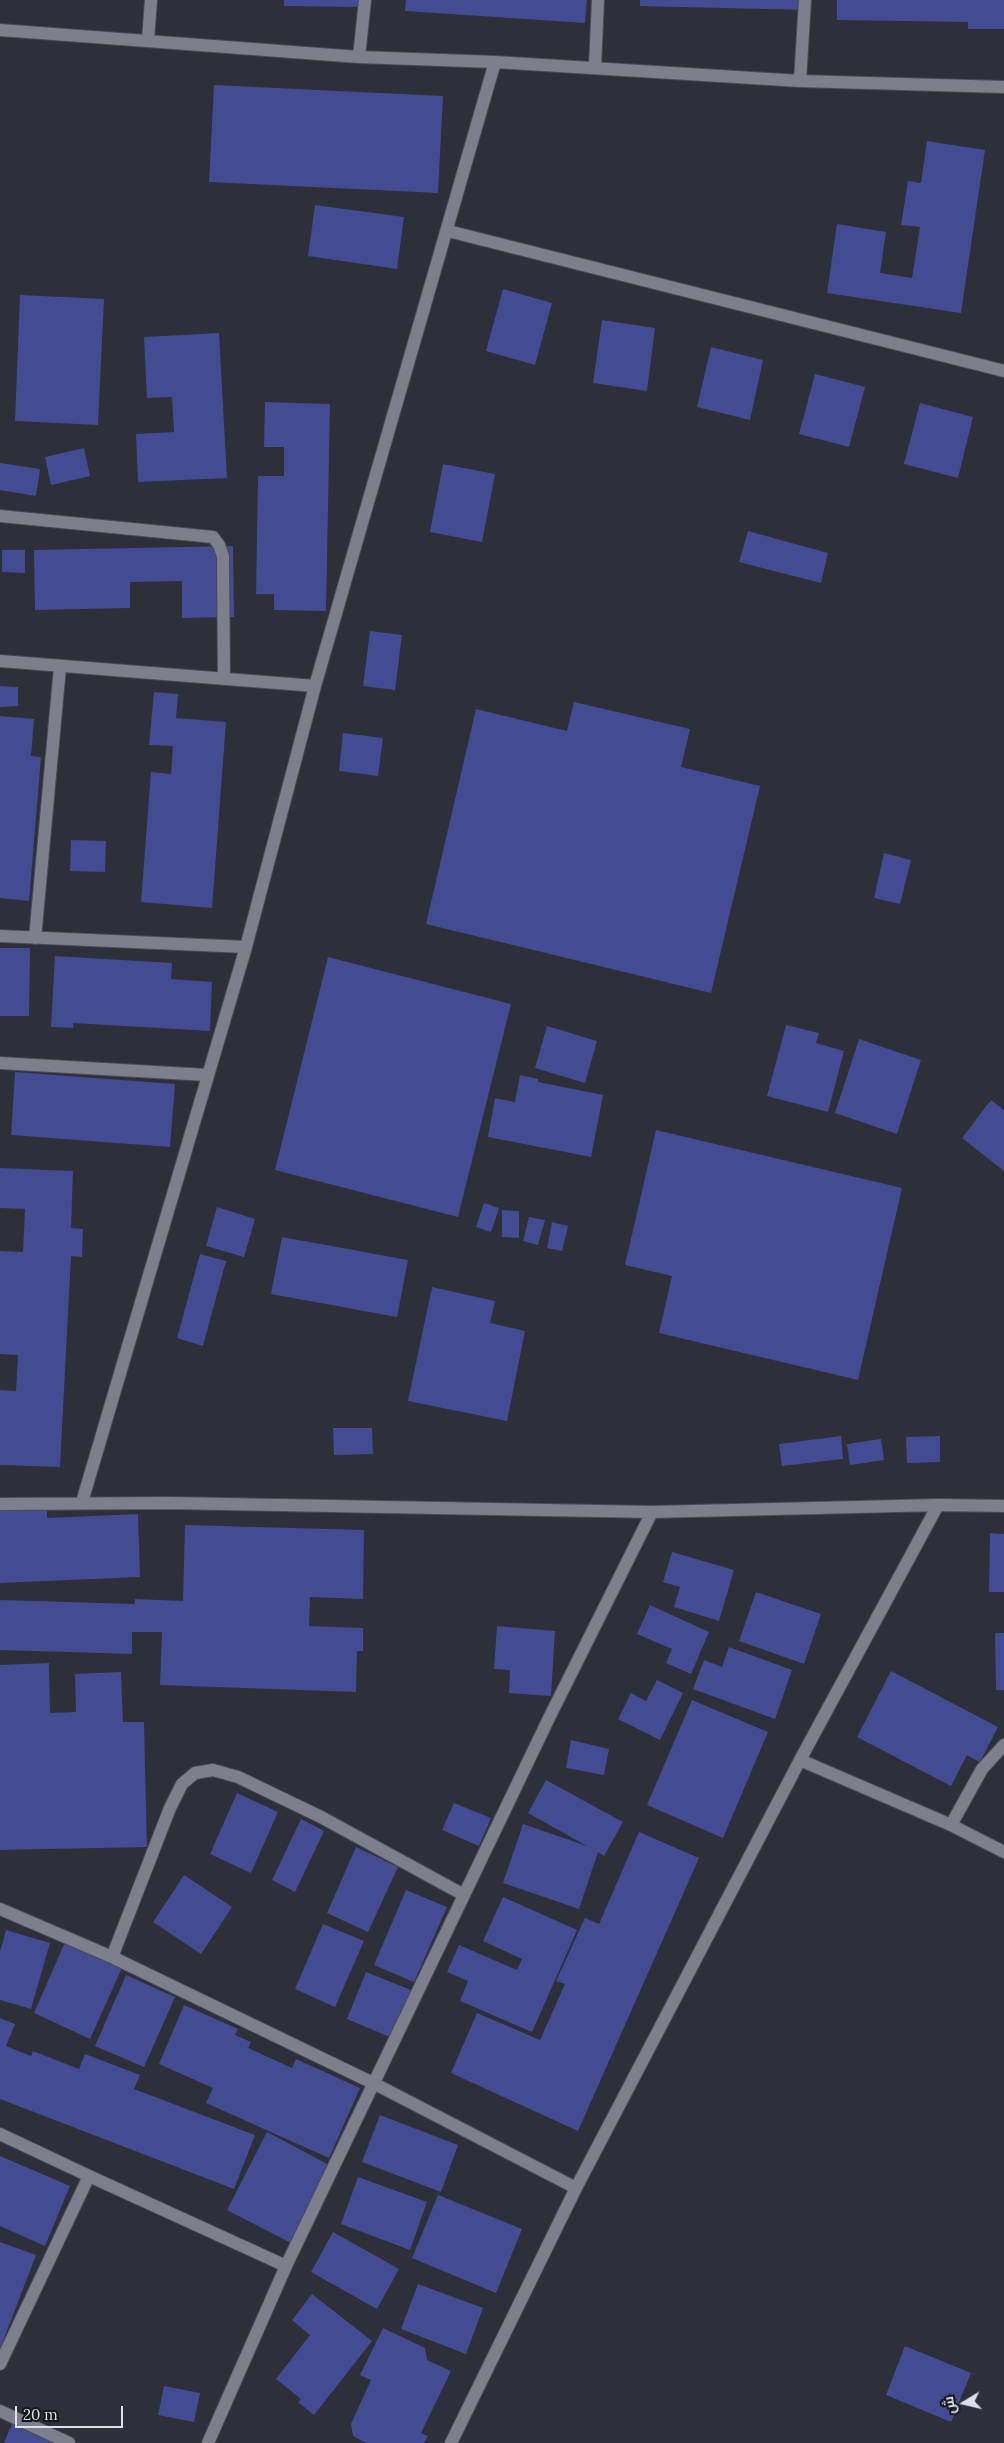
<!DOCTYPE html>
<meta charset="utf-8">
<style>
body{margin:0}
#map{position:relative;width:1004px;height:2443px;overflow:hidden;background:#2d2f39;font-family:Lora,Cairo,serif}
canvas{display:block}
.north{position:absolute;left:939px;top:2378px;width:50px;height:50px;-webkit-text-stroke:4px #17181c;paint-order:stroke;rotate:261deg;font-size:14px;font-weight:700;line-height:20px;text-align:center;color:#dfe1e8}
.north::after{content:'';display:block;margin:auto;width:18px;height:22px;background:#dfe1e8;clip-path:polygon(50% 0,100% 100%,50% 72%,0 100%)}
.scale{position:absolute;left:15px;top:2406px;width:108px;height:22px;box-sizing:border-box;border:2px solid #dfe1e8;border-top:0;padding-left:6px;font-size:15px;line-height:18px;white-space:nowrap;color:#dfe1e8;-webkit-text-stroke:4px #17181c;paint-order:stroke}
</style>
<div id="map">
<canvas width="1004" height="2443"></canvas>
<div class="north">ش</div>
<div class="scale">20 m</div>
</div>
<script>
const c = document.querySelector('canvas').getContext('2d');
c.lineJoin = 'round';
function fill(path, color) { c.fillStyle = color; c.fill(path, 'evenodd'); }
const shape = rows => new Path2D(rows.map(r => 'M' + r).join(''));
function strokePath(path, color, width, dash) { c.strokeStyle = color; c.lineWidth = width; c.lineCap = dash ? 'butt' : 'round'; c.setLineDash(dash || []); c.stroke(path); }
fill(shape([
 [284,0,370,0,370,7,284,6],
 [406,0,587,0,585,23,405,11],
 [640,0,806,0,806,10,640,6],
 [837,0,1004,0,1004,29,968,29,968,22,837,20],
 [214,85,443,96,438,193,209,182],
 [927,141,985,150,961,313,827,293,837,224,886,232,880,273,912,278,920,227,901,225,908,181,921,183],
 [315,205,404,217,397,269,308,256],
 [503,289,552,303,535,365,486,351],
 [20,295,104,299,98,425,15,421],
 [602,320,655,328,647,391,593,383],
 [219,333,227,478,138,482,136,434,174,432,172,397,147,398,144,337],
 [711,347,763,360,750,420,697,407],
 [815,374,865,387,849,447,799,434],
 [265,402,330,404,326,611,274,610,274,594,256,594,258,476,284,476,284,447,264,447],
 [920,403,973,417,958,478,904,464],
 [84,448,90,476,51,485,45,457],
 [0,463,40,469,36,496,0,490],
 [443,464,495,474,482,542,430,532],
 [748,531,828,553,821,583,739,562],
 [233,546,234,617,182,618,182,581,130,582,130,608,35,610,34,550],
 [2,550,25,550,25,573,2,572],
 [370,631,402,635,395,690,363,686],
 [0,686,18,687,18,706,0,707],
 [154,692,178,694,176,718,226,722,212,908,141,902,151,772,171,774,173,746,149,745],
 [574,702,690,729,681,767,760,786,711,993,426,924,476,709,567,731],
 [0,716,34,719,31,756,41,757,29,901,0,898],
 [343,733,383,738,378,776,339,771],
 [71,840,106,841,105,872,70,871],
 [884,853,911,860,900,904,874,898],
 [0,948,30,948,29,1016,0,1016],
 [55,956,172,963,171,979,212,982,210,1031,73,1023,73,1028,51,1027],
 [328,957,511,1004,458,1217,275,1170],
 [786,1025,819,1033,816,1043,844,1051,828,1112,767,1096],
 [547,1026,597,1041,585,1083,535,1068],
 [859,1039,921,1060,897,1134,835,1113],
 [15,1072,175,1084,170,1147,11,1135],
 [520,1075,538,1079,538,1082,603,1095,591,1157,488,1137,495,1098,515,1102],
 [991,1100,1004,1110,1004,1171,962,1138],
 [656,1130,902,1188,858,1380,659,1333,672,1276,625,1265],
 [0,1168,73,1171,71,1228,83,1229,82,1257,71,1256,60,1467,0,1465,0,1390,16,1391,18,1355,0,1354,0,1251,23,1252,25,1209,0,1208],
 [484,1203,499,1208,491,1232,476,1227],
 [217,1207,255,1219,244,1257,206,1246],
 [502,1210,519,1211,519,1238,502,1237],
 [529,1217,545,1220,538,1245,523,1241],
 [552,1222,568,1226,562,1251,547,1248],
 [282,1237,408,1260,397,1317,271,1294],
 [200,1254,226,1261,203,1346,177,1338],
 [432,1287,495,1301,490,1323,525,1331,507,1421,408,1401],
 [333,1428,372,1428,373,1454,334,1455],
 [841,1436,843,1459,782,1466,779,1444],
 [940,1436,940,1462,907,1463,906,1437],
 [881,1439,884,1460,850,1465,847,1444],
 [47,1506,47,1518,138,1514,140,1577,0,1583,0,1508],
 [185,1525,364,1530,363,1599,310,1597,309,1626,363,1628,363,1651,357,1651,356,1692,160,1685,162,1632,132,1632,132,1654,0,1650,0,1600,135,1604,135,1599,183,1601],
 [990,1533,1004,1534,1004,1592,989,1592],
 [672,1552,734,1570,719,1621,674,1607,680,1587,663,1582],
 [756,1592,821,1614,804,1664,739,1641],
 [650,1605,709,1632,691,1674,666,1663,672,1649,637,1634],
 [497,1626,555,1631,551,1696,509,1693,510,1670,494,1669],
 [995,1633,1004,1633,1004,1690,996,1690],
 [729,1647,792,1670,775,1719,693,1689,704,1660,722,1667],
 [49,1663,50,1713,76,1712,75,1674,121,1672,123,1722,144,1722,147,1847,0,1850,0,1665],
 [891,1671,998,1727,980,1762,967,1755,951,1786,857,1737],
 [657,1680,683,1693,660,1740,618,1719,631,1693,646,1701],
 [692,1700,768,1732,723,1838,647,1805],
 [571,1740,609,1749,604,1775,566,1768],
 [546,1780,623,1822,604,1856,598,1852,579,1909,503,1883,523,1824,587,1846,528,1813],
 [237,1793,278,1812,251,1873,210,1854],
 [454,1803,491,1818,479,1846,442,1830],
 [301,1819,324,1831,295,1892,272,1880],
 [639,1832,699,1858,578,2131,451,2073,477,2013,540,2040,565,1984,556,1981,585,1918,599,1924],
 [356,1847,398,1867,368,1932,327,1913],
 [184,1875,232,1907,201,1954,153,1922],
 [406,1890,447,1907,414,1982,374,1965],
 [503,1897,577,1930,532,2032,460,2001,468,1981,447,1972,459,1945,517,1970,522,1959,483,1941],
 [323,1924,364,1941,335,2007,295,1989],
 [6,1930,50,1943,31,2009,0,2000,0,1952],
 [69,1933,126,1959,90,2039,34,2013],
 [366,1972,411,1990,392,2038,347,2019],
 [126,1975,175,1997,144,2067,95,2046],
 [184,2005,238,2029,235,2035,251,2042,248,2048,292,2068,296,2059,360,2088,329,2158,206,2103,213,2088,159,2064],
 [0,2018,15,2024,6,2046,31,2056,33,2051,79,2069,85,2054,140,2075,134,2089,255,2135,234,2189,0,2099],
 [380,2115,458,2145,441,2192,362,2162],
 [267,2132,331,2166,291,2243,227,2210],
 [0,2156,70,2186,45,2246,0,2226],
 [358,2177,427,2202,410,2250,341,2224],
 [438,2195,522,2229,496,2293,412,2258],
 [333,2232,399,2269,377,2309,311,2272],
 [0,2242,36,2255,0,2349],
 [418,2284,483,2308,466,2354,401,2329],
 [312,2294,372,2341,314,2415,298,2402,301,2399,276,2379,310,2335,292,2320],
 [383,2328,425,2348,427,2360,451,2371,421,2433,428,2436,424,2443,366,2443,353,2436,351,2424,371,2380,360,2375],
 [905,2346,971,2373,951,2422,886,2395],
 [164,2386,200,2393,194,2422,158,2415],
 [16,2414,75,2438,73,2443,4,2443]
]), '#434b93');
const street = shape([
 [0,30,359,57,495,62,800,81,1004,87],
 [148,40,151,0],
 [359,57,365,0],
 [595,67,598,0],
 [800,81,805,0],
 [448,231,1004,371],
 [0,516,213,537,219,545,223,556,224,679],
 [0,661,315,686],
 [0,936,246,947],
 [35,938,60,667],
 [0,1063,207,1075],
 [82,1502,246,947,315,686,495,62],
 [0,1504,170,1503,652,1512,938,1505],
 [800,1760,951,1825,1004,1852],
 [951,1825,982,1769,1004,1745],
 [0,1909,112,1957,375,2084,576,2188],
 [112,1957,170,1808,182,1784,195,1773,213,1770,238,1777,321,1817,464,1895],
 [0,2134,89,2176,0,2364],
 [89,2176,286,2266],
 [0,2411,69,2443],
 [208,2443,286,2266,549,1718,652,1512],
 [451,2443,576,2188,800,1760,938,1505,1004,1506]
]);
strokePath(street, '#4a4c54', 14);
strokePath(street, '#7d808c', 12);
</script>
